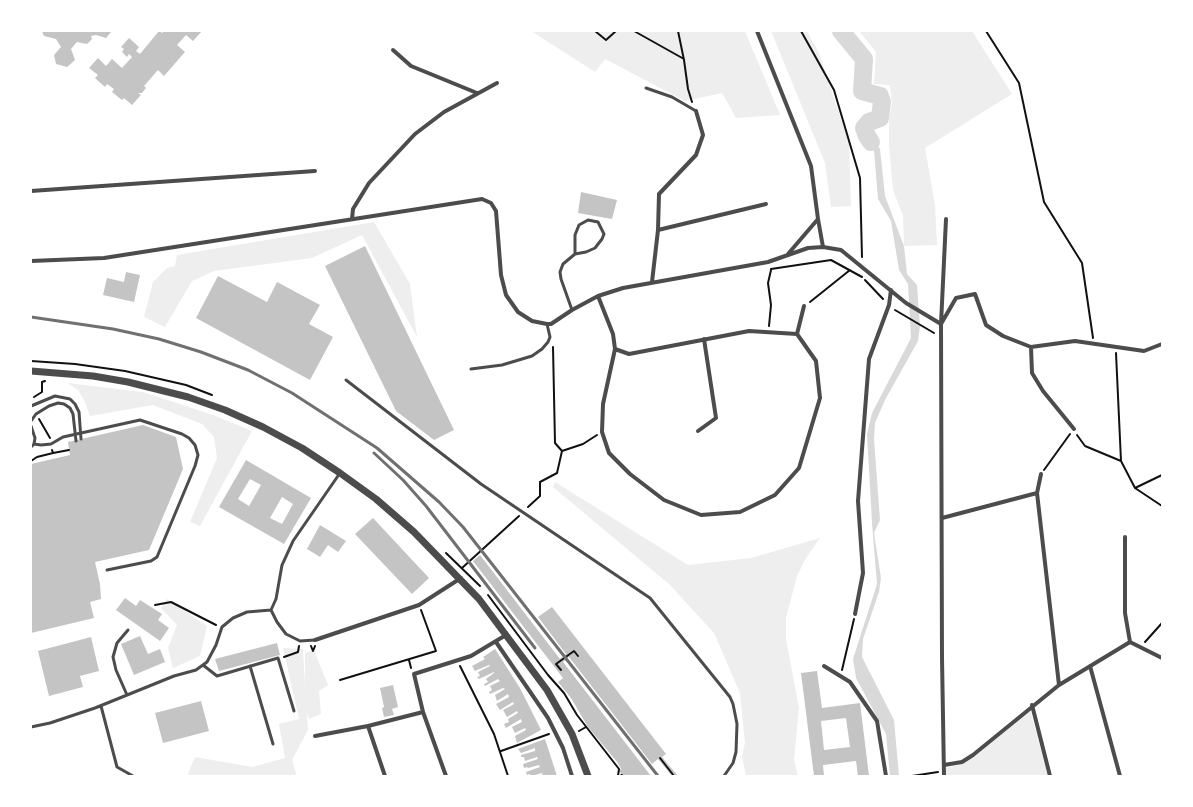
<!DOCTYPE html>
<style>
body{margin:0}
#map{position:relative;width:1193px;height:807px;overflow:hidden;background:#fff;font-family:Commissioner,sans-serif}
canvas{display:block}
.frame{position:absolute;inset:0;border:32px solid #fff;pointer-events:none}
</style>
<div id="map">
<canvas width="1193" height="807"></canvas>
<div class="frame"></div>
</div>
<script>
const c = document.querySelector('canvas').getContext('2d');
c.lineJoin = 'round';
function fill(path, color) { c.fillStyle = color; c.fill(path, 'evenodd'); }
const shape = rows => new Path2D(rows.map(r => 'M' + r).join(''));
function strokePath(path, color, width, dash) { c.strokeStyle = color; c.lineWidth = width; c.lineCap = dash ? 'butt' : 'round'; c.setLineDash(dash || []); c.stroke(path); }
fill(shape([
 [531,31,745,31,780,115,736,118,722,93,685,101,605,59,595,72],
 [771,31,807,31,819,53,849,143,851,206,831,207,825,163],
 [859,31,972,31,1012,94,925,148,935,205,937,245,904,246,903,216,893,190,889,145,889,119,892,103,890,85,874,84,876,52],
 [374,222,410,284,417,337,362,235,312,258,214,271,192,281,165,327,144,317,153,282,167,268,175,266,177,255],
 [67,383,143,392,213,415,252,431,200,526,190,522,217,458,214,437,202,424,153,405,90,416,85,402,78,390],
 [555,482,688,565,751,558,820,538,806,558,797,576,786,618,786,639,799,708,794,760,798,776,746,776,742,756,745,743,740,693,714,633,670,585,553,487],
 [167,599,207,626,200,656,173,668,168,648,177,625,161,608],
 [283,648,303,649,305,686,305,653,314,650,328,685,319,691,321,714,309,719,307,712,308,730,292,760,297,776,187,776,195,757,252,767,285,758,279,724,299,719],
 [1030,710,1048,776,946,776,946,768,963,764,977,755]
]), '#eee');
fill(shape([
 [869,122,869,131,880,149,885,196,904,246,907,274,917,285,920,326,918,341,885,400,875,423,874,439,880,520,874,533,881,578,879,592,863,639,862,657,894,720,899,776,890,776,886,734,856,678,853,659,877,584,872,523,867,434,872,413,911,338,908,284,899,270,891,221,878,199,874,150,864,137,864,126]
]), '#d9d9d9');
strokePath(shape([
 [841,31,864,59,862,91,880,96,882,102,880,118,869,122,864,128,867,136,871,142]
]), '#d9d9d9', 18);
fill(shape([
 [42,31,111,31,111,32,106,38,96,35,91,36,92,39,87,44,77,42,71,49,75,60,67,67,56,64,54,55,61,47,56,39,44,36],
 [159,31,162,33,164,31,202,31,193,41,186,35,177,45,185,52,164,76,158,70,144,86,146,88,142,93,138,93,141,95,132,105,124,98,122,100,112,92,114,89,107,84,105,87,95,78,98,75,89,68,98,58,106,66,112,59,122,68,132,57,129,54,127,57,122,52,124,49,121,47,129,38,139,47,136,51,140,54],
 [581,192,617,200,612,219,578,213],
 [365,246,454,430,434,440,396,411,325,266],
 [126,272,140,275,134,302,103,295,107,278,124,282],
 [218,276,267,302,277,282,320,305,309,324,333,337,310,380,196,318],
 [143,425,176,437,183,469,149,550,95,562,100,584,101,599,90,602,94,618,31,633,31,464,70,455,68,442],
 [246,460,311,498,284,544,219,507],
 [250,479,261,485,249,506,238,499],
 [282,497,293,504,282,524,270,518],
 [373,518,429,578,412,594,355,534],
 [320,525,346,541,338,552,328,545,320,557,307,549],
 [480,555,560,659,566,654,538,617,552,607,666,754,662,757,678,776,672,776,658,759,652,764,569,657,563,662,651,776,623,776,619,771,621,769,618,763,588,727,571,698,558,682,563,678,473,561],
 [125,598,136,606,140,600,162,614,158,620,169,628,160,641,116,610],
 [140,636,148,654,160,649,165,662,134,675,121,644],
 [91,637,99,671,80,676,83,687,49,696,38,651],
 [277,643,280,655,219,671,215,659],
 [495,649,520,688,541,730,517,743,515,736,526,730,525,728,515,733,512,727,522,722,521,719,506,728,504,724,509,722,508,719,518,713,517,711,507,717,503,710,514,704,513,702,500,710,496,704,509,697,508,694,497,701,495,695,505,689,503,688,490,694,489,692,492,690,490,686,500,681,498,679,485,686,484,684,488,682,486,679,494,673,494,672,479,679,477,677,480,676,478,672,490,666,489,665,475,671,472,666,485,659,483,657],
 [817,671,822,708,860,703,869,776,858,776,856,761,823,765,824,776,814,776,801,673],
 [846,718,850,747,824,750,821,721],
 [393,685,398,707,392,709,394,715,384,717,382,708,384,707,380,688],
 [201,701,209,731,163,743,155,713],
 [545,739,557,776,539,776,543,774,542,773,532,776,529,774,527,775,526,772,540,767,539,765,528,768,527,767,524,768,523,764,538,759,537,757,525,761,524,757,521,757,521,755,535,751,535,748,521,753,518,749]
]), '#c4c4c4');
strokePath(shape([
 [595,31,606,40,616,31],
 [634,31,684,59],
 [678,31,684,60,688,89,692,102],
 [801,31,834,90,860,178,862,257],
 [986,31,1019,83,1044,202,1082,263,1093,338],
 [771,269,831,260,862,277],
 [865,280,883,299],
 [810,302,850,270],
 [895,310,934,333],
 [769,326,771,305,768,283,771,270],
 [553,347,555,443,562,451],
 [1116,353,1121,461,1135,488,1162,506],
 [31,361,75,364,125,371,186,385,212,395],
 [34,397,42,392,42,382,45,381],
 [39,419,50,438],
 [1077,435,1085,446,1121,461],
 [52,450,53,453,69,450],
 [31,461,37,457,53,453],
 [1044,470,1070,434],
 [1135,488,1162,475],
 [528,507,540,496,540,482,557,473,562,451,583,444,597,435],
 [446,553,480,586],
 [462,568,519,516],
 [488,595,548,675,564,693,577,715,619,769,618,776],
 [155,605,171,602,216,625],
 [1145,642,1162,623],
 [311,646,313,651,315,646],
 [284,657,298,652,299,646],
 [409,660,411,668],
 [460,666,494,734,508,776],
 [561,670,556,664,574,651,578,656],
 [842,670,854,619],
 [340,680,436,651,421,610],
 [579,731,586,727],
 [501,751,549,734],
 [660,758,674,776],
 [620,776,622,775],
 [912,776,938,772]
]), '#111', 2);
strokePath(shape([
 [646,88,672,97,696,111],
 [572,310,561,279,560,272,563,264,575,254,586,252,595,248,602,239,604,234,598,222,588,220,579,225,575,235,575,254],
 [471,369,502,365,532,356,542,349,548,342,550,337,547,324],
 [346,380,481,484,650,598,730,697,733,704,737,724,736,752,733,763,724,776],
 [31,406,55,396,70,399,75,404,79,412,81,439],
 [31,421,36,414,49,406,58,403,64,404,70,408,73,414,76,441],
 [31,426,35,438,34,444,31,447],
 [34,444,41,445,51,444,63,437,140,420,182,434,189,438,195,445,198,455,195,466,157,557,151,561,107,570],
 [271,610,276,599,282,565,293,541,340,473],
 [203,665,217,676,278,658,294,711],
 [250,666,273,744],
 [127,695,116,670,113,657,117,643,128,630],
 [101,706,117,767,133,776],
 [31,727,50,723,95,708,174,676,196,670,207,662,216,645,222,627,233,618,247,612,271,610,277,622,286,634,300,641,315,640]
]), '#4c4c4c', 3);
strokePath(shape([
 [757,31,811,166,818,219],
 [393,50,411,66,477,93],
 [31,191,315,171],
 [352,219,353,209,369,183,415,134,444,112,497,83],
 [658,230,766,204],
 [788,254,818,219,823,247],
 [31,261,104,258,482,199,491,203,496,211,501,275,506,295,518,312,532,321,547,324,551,324,572,310,598,296,623,288,768,262,808,248,823,247,841,250,906,303,941,324,956,298,975,294,986,325,1003,336,1031,347,1075,341,1144,351,1162,344],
 [652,282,658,230,659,194,696,155,703,135,696,111],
 [598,296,613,334,615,349,603,404,602,432,609,453,630,474,664,500,701,515,740,512,775,495,799,468,820,398,816,361,797,334,749,331,629,354,615,349],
 [797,334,804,306],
 [1031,347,1032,373,1043,391,1074,429],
 [698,431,716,418,704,339],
 [1041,474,1037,493,1059,685],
 [942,518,1037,493],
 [1125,537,1125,613,1130,642],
 [855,614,863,573,858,501,869,359,889,305,891,290],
 [315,640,419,605,461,578],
 [496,642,548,718,563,748,572,776],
 [824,666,850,682,877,721,886,776],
 [1090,666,1120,776],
 [1032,705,1050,776],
 [368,726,385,776],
 [315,736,368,726,423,712],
 [944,765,962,762,973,755,1059,685,1130,642,1162,658],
 [446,776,423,712,414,674,471,656,506,635],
 [944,776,942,658,941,324,946,219]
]), '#4c4c4c', 4);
strokePath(shape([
 [31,371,93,376,128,382,188,397,225,410,263,427,302,448,340,473,376,499,414,532,479,599,547,690,572,734,588,776]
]), '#4c4c4c', 7);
strokePath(shape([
 [31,317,113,329,159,339,201,352,248,370,292,393,377,448,439,502,463,527,658,776],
 [374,453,403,480,426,506,535,648]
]), '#707070', 3);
</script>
